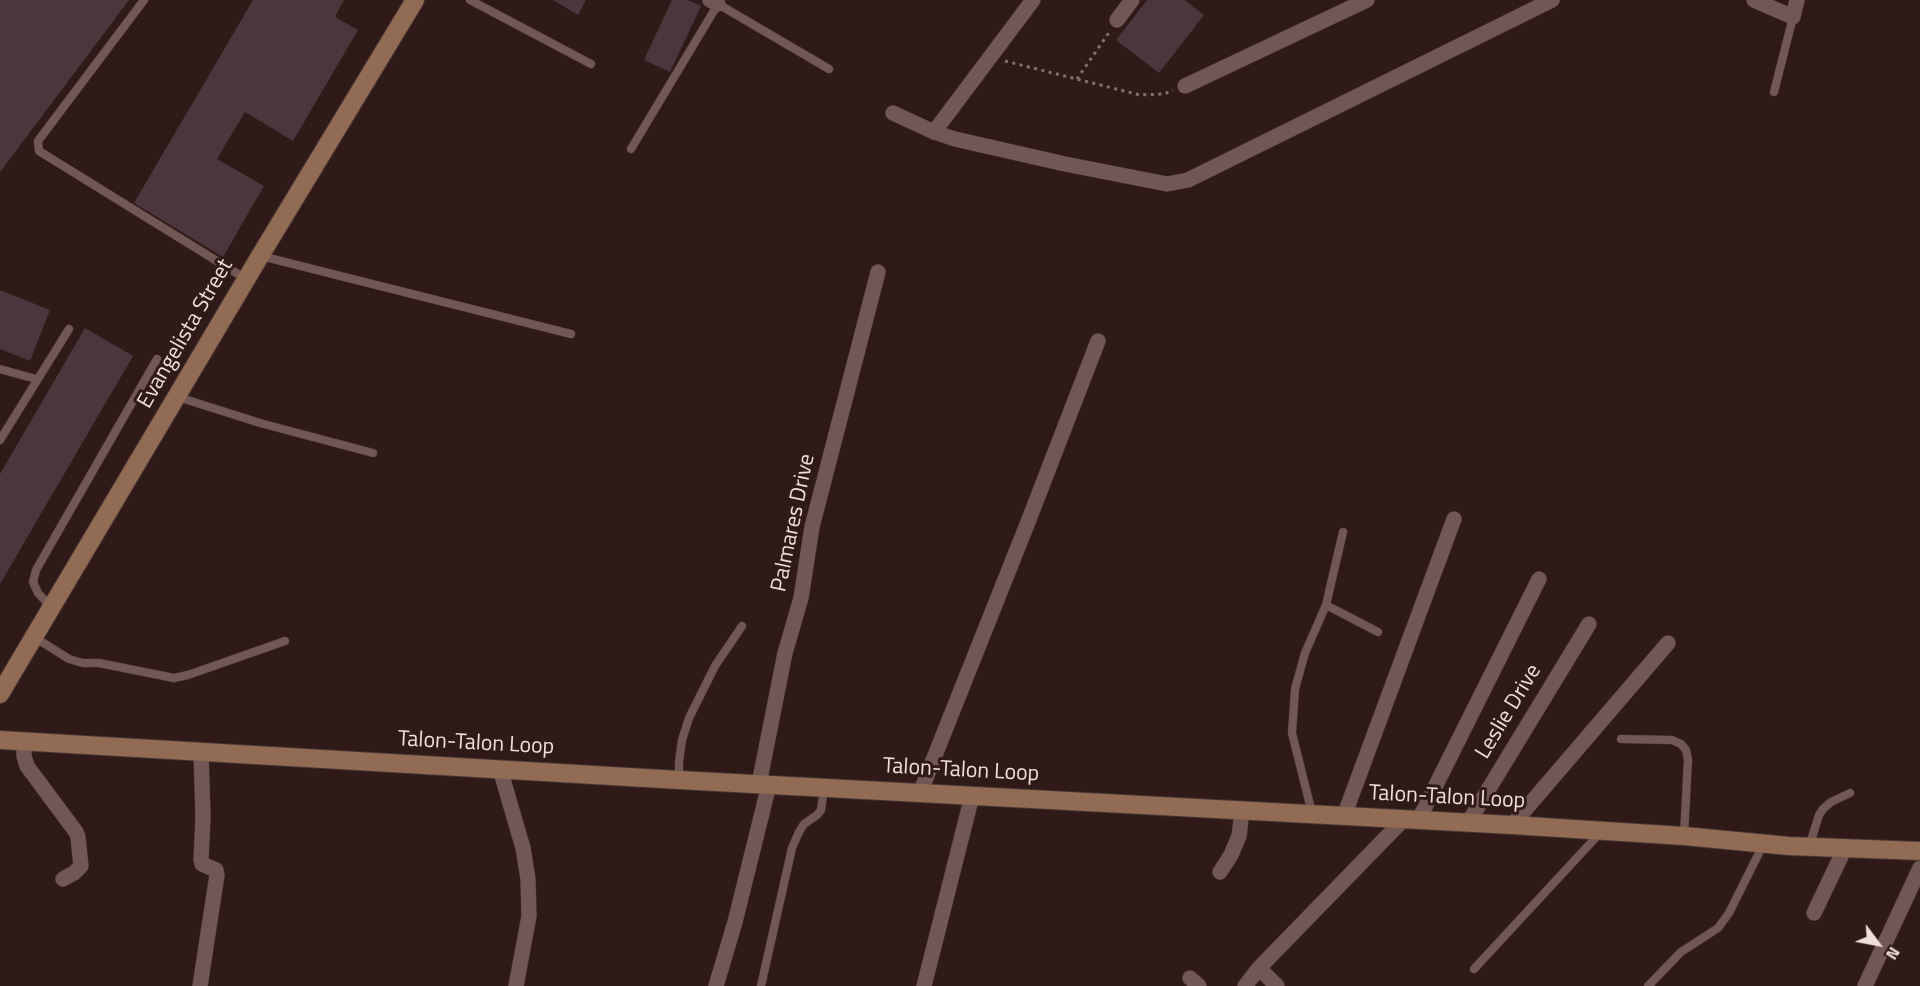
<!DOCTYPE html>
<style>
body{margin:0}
#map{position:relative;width:1920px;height:986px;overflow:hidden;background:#301a17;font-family:"Titillium Web",sans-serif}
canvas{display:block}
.north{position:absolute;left:1848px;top:914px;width:60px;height:60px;-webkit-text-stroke:4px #301a17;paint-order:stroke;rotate:122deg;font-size:16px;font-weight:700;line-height:24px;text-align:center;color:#efdfdc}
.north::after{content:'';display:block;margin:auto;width:21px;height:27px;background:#efdfdc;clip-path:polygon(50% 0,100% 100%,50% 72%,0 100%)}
</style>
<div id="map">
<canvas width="1920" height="986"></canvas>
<div class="north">N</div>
</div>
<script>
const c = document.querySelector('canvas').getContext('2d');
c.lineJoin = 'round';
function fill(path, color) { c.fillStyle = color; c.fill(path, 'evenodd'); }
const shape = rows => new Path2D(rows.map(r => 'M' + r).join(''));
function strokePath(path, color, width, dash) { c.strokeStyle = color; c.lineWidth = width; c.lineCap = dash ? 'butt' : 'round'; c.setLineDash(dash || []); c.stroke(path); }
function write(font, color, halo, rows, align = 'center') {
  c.font = font + ' "Titillium Web",sans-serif'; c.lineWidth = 6; c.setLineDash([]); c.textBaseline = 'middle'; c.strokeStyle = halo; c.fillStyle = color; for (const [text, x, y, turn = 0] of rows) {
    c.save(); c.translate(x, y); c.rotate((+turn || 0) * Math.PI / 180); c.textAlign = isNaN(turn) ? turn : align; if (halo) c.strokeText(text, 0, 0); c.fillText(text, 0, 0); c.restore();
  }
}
fill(shape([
 [0,0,129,0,0,172],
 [253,0,344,0,335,17,358,30,293,141,245,112,217,159,264,186,223,257,134,203],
 [553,0,586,0,578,15],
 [672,0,688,0,701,6,670,72,644,60],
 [1147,0,1185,0,1204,15,1159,73,1116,40],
 [0,290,50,310,30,361,0,349],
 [85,328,133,356,0,584,0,474]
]), '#4c353d');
const lane = shape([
 [144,0,38,141,39,151,246,279],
 [470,0,591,64],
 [1774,92,1793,17],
 [631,149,718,4,829,69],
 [261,256,571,334],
 [0,369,36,379],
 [178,397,260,423,373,453],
 [0,440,69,329],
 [1326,605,1378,632],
 [51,607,38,593,33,582,36,570,157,359],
 [34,637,69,659,83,663,99,663,174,678,188,675,285,641],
 [1621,739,1672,740,1681,744,1686,750,1688,760,1684,835],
 [679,779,679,762,682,740,689,718,715,666,742,626],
 [1312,813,1292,733,1295,689,1305,653,1326,605,1343,532],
 [1809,847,1819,815,1823,809,1831,802,1850,793],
 [1474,969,1599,834],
 [761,986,792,848,799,832,804,824,817,815,821,810,824,789],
 [1648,986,1681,952,1718,928,1729,913,1763,845]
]);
const street = shape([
 [710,0,718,4],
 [1754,0,1793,17,1797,0],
 [1117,20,1132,0],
 [1185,86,1367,0],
 [893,113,934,132,955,139,1065,164,1167,184,1188,180,1552,0],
 [934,132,1033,0],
 [24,742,24,756,27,766,76,832,78,837,81,866,74,873,63,879],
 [500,769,523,848,528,879,529,916,516,986],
 [759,784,785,653,801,598,812,527,878,272],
 [920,793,1028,522,1098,341],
 [1344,816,1454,519],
 [1418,821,1539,579],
 [1468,823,1589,624],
 [1512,825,1668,643],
 [1220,872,1231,855,1239,836,1242,811],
 [1814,913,1845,848],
 [1190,978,1199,986],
 [200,986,217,875,216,870,202,864,201,860,203,817,201,752],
 [716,986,735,922,769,785],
 [924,986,972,796],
 [1245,986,1259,968],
 [1277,986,1259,968,1403,820],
 [1865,986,1920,868]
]);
const secondary = shape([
 [0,694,260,256,415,0],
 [0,740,679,780,1512,825,1684,836,1789,846,1920,851]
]);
strokePath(lane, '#473533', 9);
strokePath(street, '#473533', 16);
strokePath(secondary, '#473533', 20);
strokePath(shape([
 [1005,61,1140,95,1164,94,1173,90],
 [1077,79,1110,31]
]), '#83706d', 3, [3, 4.5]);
strokePath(lane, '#725854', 8);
strokePath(street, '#725854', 15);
strokePath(secondary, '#926b54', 18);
write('22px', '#efdfdc', '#301a17', [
 ["Evangelista Street",186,334,-60],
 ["Palmares Drive",794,523,-78],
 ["Leslie Drive",1509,712,-59],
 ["Talon-Talon Loop",476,744,3],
 ["Talon-Talon Loop",961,771,3],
 ["Talon-Talon Loop",1447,798,3]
]);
</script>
